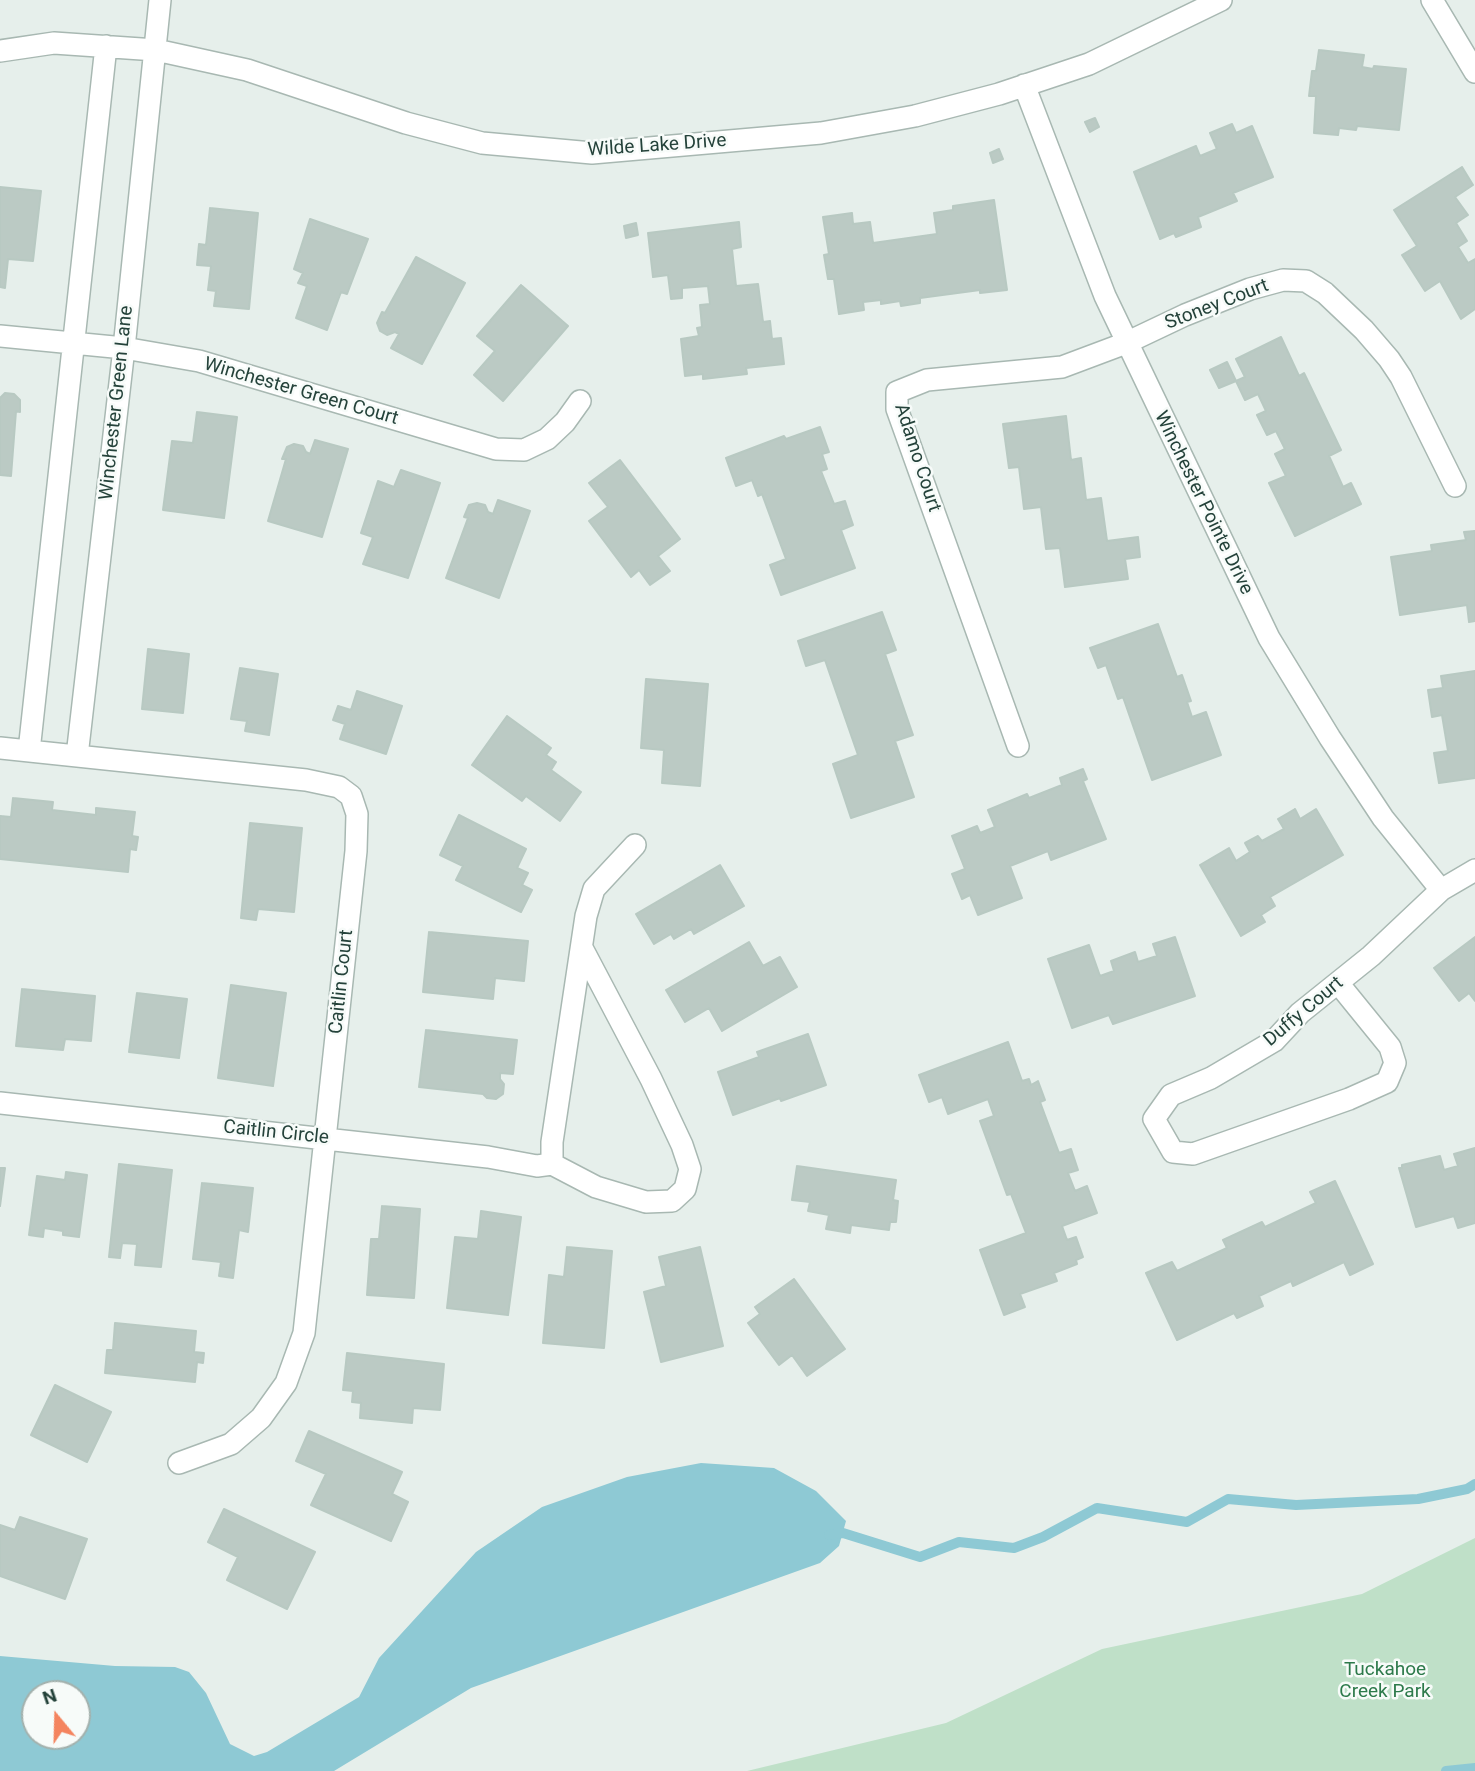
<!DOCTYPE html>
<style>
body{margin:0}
#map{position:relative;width:1475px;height:1771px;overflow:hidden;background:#e6efeb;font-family:Roboto,sans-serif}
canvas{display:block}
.north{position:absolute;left:21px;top:1680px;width:70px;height:70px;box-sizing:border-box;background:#f7fbf9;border:2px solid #a3b1ad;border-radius:50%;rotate:341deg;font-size:19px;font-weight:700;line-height:28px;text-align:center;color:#24423a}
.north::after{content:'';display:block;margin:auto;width:24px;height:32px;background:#f4845f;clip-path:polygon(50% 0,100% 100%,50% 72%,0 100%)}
</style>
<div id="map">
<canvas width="1475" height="1771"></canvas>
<div class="north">N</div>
</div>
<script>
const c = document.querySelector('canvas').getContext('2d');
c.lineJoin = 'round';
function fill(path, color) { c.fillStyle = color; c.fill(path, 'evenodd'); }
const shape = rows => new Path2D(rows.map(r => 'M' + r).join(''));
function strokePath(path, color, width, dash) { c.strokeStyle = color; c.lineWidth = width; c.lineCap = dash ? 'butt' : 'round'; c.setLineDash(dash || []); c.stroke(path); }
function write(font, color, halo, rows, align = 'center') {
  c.font = font + ' Roboto,sans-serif'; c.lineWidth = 5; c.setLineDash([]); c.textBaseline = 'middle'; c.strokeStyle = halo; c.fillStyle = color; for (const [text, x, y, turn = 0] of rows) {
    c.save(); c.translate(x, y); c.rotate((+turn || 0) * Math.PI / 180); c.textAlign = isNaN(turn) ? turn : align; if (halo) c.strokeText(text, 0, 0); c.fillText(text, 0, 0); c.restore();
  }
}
fill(shape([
 [1475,1538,1475,1771,747,1771,946,1723,1102,1649,1362,1594]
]), '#bfe0c8');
fill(shape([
 [701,1463,774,1468,816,1491,846,1521,839,1546,820,1563,471,1688,334,1771,0,1771,0,1656,115,1666,175,1667,189,1672,206,1693,230,1744,254,1756,267,1752,359,1697,379,1658,476,1552,542,1507,627,1477],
 [35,1694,77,1694,77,1736,35,1736]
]), '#8ec9d4');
strokePath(shape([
 [829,1535,843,1533,920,1557,959,1542,1014,1548,1043,1537,1097,1508,1187,1522,1228,1499,1296,1505,1418,1499,1467,1489,1475,1484],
 [1446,1771,1475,1768]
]), '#8ec9d4', 10);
const building = shape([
 [1319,50,1364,55,1362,67,1373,69,1374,66,1406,69,1399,130,1357,126,1356,130,1339,128,1338,135,1314,133,1316,96,1309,96,1312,71,1316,71,1319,50],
 [1095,118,1099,127,1090,132,1085,122,1095,118],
 [1232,124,1236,133,1252,126,1273,177,1233,193,1237,201,1198,217,1201,227,1176,237,1174,233,1160,239,1134,172,1196,146,1200,156,1217,149,1210,133,1232,124],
 [999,149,1003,159,993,163,990,153,999,149],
 [1462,167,1473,185,1455,197,1468,215,1456,223,1467,241,1458,247,1468,263,1475,259,1475,309,1461,319,1440,281,1425,291,1402,255,1417,246,1394,210,1462,167],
 [0,187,41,191,33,261,8,259,5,288,0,287,0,187],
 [994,200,1007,290,980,293,980,290,920,298,920,303,901,306,900,301,881,304,881,300,863,302,864,310,839,314,834,279,828,279,824,255,829,254,823,217,852,213,853,224,870,222,873,243,937,234,934,213,953,210,953,206,994,200],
 [210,208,258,213,249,309,214,306,216,291,208,290,211,266,197,265,199,244,206,245,210,208],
 [310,219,368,239,347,294,341,292,327,330,296,318,307,286,298,283,303,273,294,269,310,219],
 [739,222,741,247,732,249,736,286,758,284,763,322,770,321,772,339,781,338,784,364,746,368,747,374,703,379,703,374,685,376,681,339,699,336,697,328,702,327,700,305,710,304,708,286,682,288,682,298,671,299,668,275,653,277,648,233,739,222],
 [636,223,638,235,626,238,624,226,636,223],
 [416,257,465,283,422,364,391,348,399,334,395,332,387,335,380,331,377,323,382,312,385,313,416,257],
 [521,285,568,326,503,401,474,375,495,351,477,336,521,285],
 [1281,337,1299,376,1304,373,1341,450,1329,456,1343,487,1351,483,1361,504,1295,536,1269,483,1286,476,1275,454,1285,449,1276,431,1267,435,1257,415,1266,411,1258,394,1245,400,1236,381,1245,377,1236,359,1281,337],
 [1227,362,1236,381,1219,388,1210,370,1227,362],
 [5,393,14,394,20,400,20,412,16,411,11,476,0,475,0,398,5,393],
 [197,412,237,417,224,518,163,510,172,441,193,443,197,412],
 [1066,416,1071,460,1081,458,1086,500,1101,498,1107,541,1138,537,1140,557,1125,559,1128,579,1065,587,1060,548,1046,549,1041,507,1024,509,1019,467,1009,468,1003,424,1066,416],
 [820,427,829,452,822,454,827,469,821,471,834,504,845,501,853,525,841,530,855,568,781,595,770,565,786,559,762,494,758,496,752,480,736,486,726,458,784,436,786,439,820,427],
 [315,440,348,449,322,537,268,521,286,459,282,459,287,447,294,444,303,446,306,452,310,454,315,440],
 [620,460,680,539,658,556,670,571,650,585,639,570,631,577,589,521,608,507,589,483,620,460],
 [401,470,440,483,408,578,363,564,373,537,361,533,378,481,394,487,401,470],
 [498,500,530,511,499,598,446,578,468,518,464,517,469,505,477,503,485,505,488,512,493,514,498,500],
 [1475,531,1475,621,1469,622,1467,605,1400,615,1391,557,1432,551,1431,545,1466,540,1464,532,1475,531],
 [882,612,896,650,885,654,913,735,895,741,914,797,851,818,833,764,858,755,825,660,806,666,798,641,882,612],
 [1158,624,1177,677,1182,675,1191,701,1187,702,1192,717,1206,712,1221,755,1152,780,1123,697,1118,699,1106,665,1098,668,1090,648,1158,624],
 [148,649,189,654,183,713,142,709,148,649],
 [240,668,278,674,269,735,245,731,247,721,231,719,240,668],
 [1475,671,1475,778,1439,783,1434,753,1448,751,1442,715,1432,717,1428,690,1443,688,1441,676,1475,671],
 [646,679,708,684,700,786,662,783,664,750,641,748,646,679],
 [357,691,402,706,386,754,340,739,345,724,333,720,338,706,351,710,357,691],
 [507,716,551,748,546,755,556,762,551,770,581,792,560,821,526,796,522,801,472,765,507,716],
 [1083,769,1087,779,1083,781,1106,839,1051,860,1048,851,1010,866,1022,898,978,915,970,895,962,899,952,874,965,869,952,836,977,826,980,833,995,827,988,810,1027,794,1029,798,1062,785,1060,778,1083,769],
 [13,798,53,802,52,810,96,815,96,808,135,812,132,836,138,837,136,850,130,849,128,872,0,859,0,816,11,817,13,798],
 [1295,809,1300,819,1316,809,1343,855,1270,897,1275,906,1261,915,1265,922,1241,936,1200,865,1229,848,1236,861,1250,852,1245,843,1258,836,1262,841,1284,829,1278,819,1295,809],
 [459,815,526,849,517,868,528,873,522,885,532,890,521,912,456,880,463,866,440,855,459,815],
 [250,823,302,828,294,912,258,909,256,920,241,918,250,823],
 [720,865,744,906,694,934,691,929,674,939,671,934,654,944,636,914,720,865],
 [429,932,528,941,524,981,495,978,493,999,423,992,429,932],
 [1175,937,1195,996,1113,1024,1109,1015,1072,1028,1048,959,1089,945,1100,976,1114,971,1111,961,1135,952,1138,962,1157,956,1153,944,1175,937],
 [1475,937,1475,1001,1469,993,1459,1001,1434,968,1475,937],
 [749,942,763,966,780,957,797,987,722,1031,709,1008,685,1022,666,990,749,942],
 [231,985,286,993,273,1086,218,1078,231,985],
 [22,989,95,996,91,1041,65,1039,63,1050,16,1046,22,989],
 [137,993,187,999,179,1058,129,1052,137,993],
 [426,1030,517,1040,513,1074,500,1073,500,1079,504,1084,503,1094,496,1099,487,1098,483,1094,419,1087,426,1030],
 [808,1034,826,1085,781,1101,780,1098,733,1115,718,1072,759,1057,757,1052,808,1034],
 [1008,1042,1022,1081,1029,1079,1031,1085,1038,1081,1045,1100,1040,1102,1059,1153,1071,1149,1078,1170,1068,1173,1075,1191,1087,1186,1097,1213,1062,1226,1067,1240,1076,1237,1083,1257,1076,1260,1077,1264,1054,1273,1057,1281,1020,1294,1025,1307,1004,1315,980,1250,1026,1233,1011,1194,1007,1195,980,1121,994,1116,988,1099,948,1114,942,1097,929,1102,919,1075,1008,1042],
 [1475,1148,1475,1223,1458,1228,1454,1216,1416,1227,1399,1168,1402,1168,1402,1165,1440,1156,1444,1170,1458,1166,1454,1154,1475,1148],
 [119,1164,172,1170,161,1267,135,1265,137,1244,122,1243,120,1258,109,1257,119,1164],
 [797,1166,896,1180,893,1200,898,1201,896,1222,890,1222,889,1230,851,1225,850,1233,826,1229,829,1215,808,1211,810,1202,792,1200,797,1166],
 [0,1168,5,1168,0,1206,0,1168],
 [66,1172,87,1175,79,1237,63,1235,63,1231,44,1228,43,1237,29,1235,37,1176,65,1180,66,1172],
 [1335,1181,1373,1264,1350,1275,1344,1262,1293,1286,1291,1281,1259,1296,1263,1306,1237,1318,1234,1313,1177,1340,1146,1273,1172,1262,1177,1271,1227,1248,1223,1240,1262,1222,1265,1227,1316,1203,1310,1192,1335,1181],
 [202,1183,253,1188,248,1232,239,1230,233,1278,219,1276,221,1262,193,1259,202,1183],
 [382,1206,420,1209,414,1298,367,1295,371,1239,379,1239,382,1206],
 [481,1211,521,1217,508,1315,447,1308,455,1237,478,1239,481,1211],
 [567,1247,612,1251,604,1348,543,1343,549,1275,564,1277,567,1247],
 [700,1247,723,1346,661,1362,644,1292,666,1286,659,1257,700,1247],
 [794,1279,845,1349,807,1376,792,1355,779,1365,748,1323,760,1314,755,1307,794,1279],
 [115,1323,196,1331,194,1352,204,1353,203,1363,197,1362,195,1382,105,1373,107,1350,113,1350,115,1323],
 [347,1353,444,1364,440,1410,413,1408,412,1423,360,1418,361,1403,352,1402,353,1391,343,1390,347,1353],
 [55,1385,111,1412,87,1462,31,1435,55,1385],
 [309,1431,402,1472,392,1494,408,1502,391,1541,311,1505,326,1474,296,1461,309,1431],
 [224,1509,315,1552,287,1609,227,1580,238,1557,208,1542,224,1509],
 [20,1517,87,1539,65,1599,0,1576,0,1525,15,1530,20,1517]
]);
fill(building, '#bbcac4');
strokePath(building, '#b8c9c2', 2);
const minor = shape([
 [1432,0,1475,72],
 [0,51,54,43,156,50,247,70,406,123,482,143,592,153,821,133,915,116,999,94,1089,64,1221,0],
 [1024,85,1105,296,1269,638,1330,738,1383,818,1441,890],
 [0,336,124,348,199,361,496,449,524,450,547,439,565,422,580,401],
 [1018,746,897,409,897,392,927,380,1062,367,1126,343,1185,315,1250,289,1283,280,1306,281,1325,293,1364,330,1389,359,1401,377,1455,486],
 [0,748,306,780,339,787,351,796,357,814,356,851,304,1333,286,1383,261,1418,231,1444,179,1463],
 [29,751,106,46],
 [77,756,124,348,160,0],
 [1338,983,1390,1047,1395,1063,1387,1082,1349,1099,1193,1154,1173,1152,1154,1119,1171,1095,1211,1078,1274,1041,1300,1013,1371,956,1441,890,1475,870],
 [0,1103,488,1157,537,1166,552,1164,552,1142,586,916,594,889,635,845],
 [552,1164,596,1187,646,1202,672,1201,685,1189,690,1169,682,1145,651,1079,582,948]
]);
strokePath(minor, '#a8b8b2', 24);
strokePath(minor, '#fff', 21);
write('19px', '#24423a', '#f7fbf9', [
 ["Wilde Lake Drive",657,146,-4],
 ["Stoney Court",1217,305,-21],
 ["Winchester Green Court",301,392,16],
 ["Winchester Green Lane",117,403,-84],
 ["Adamo Court",917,458,72],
 ["Winchester Pointe Drive",1203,503,64],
 ["Caitlin Court",342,982,-84],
 ["Duffy Court",1304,1012,-40],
 ["Caitlin Circle",276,1133,6]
]);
write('19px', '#2d7a4b', '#f7fbf9', [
 ["Tuckahoe",1385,1670],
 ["Creek Park",1385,1692]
]);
</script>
